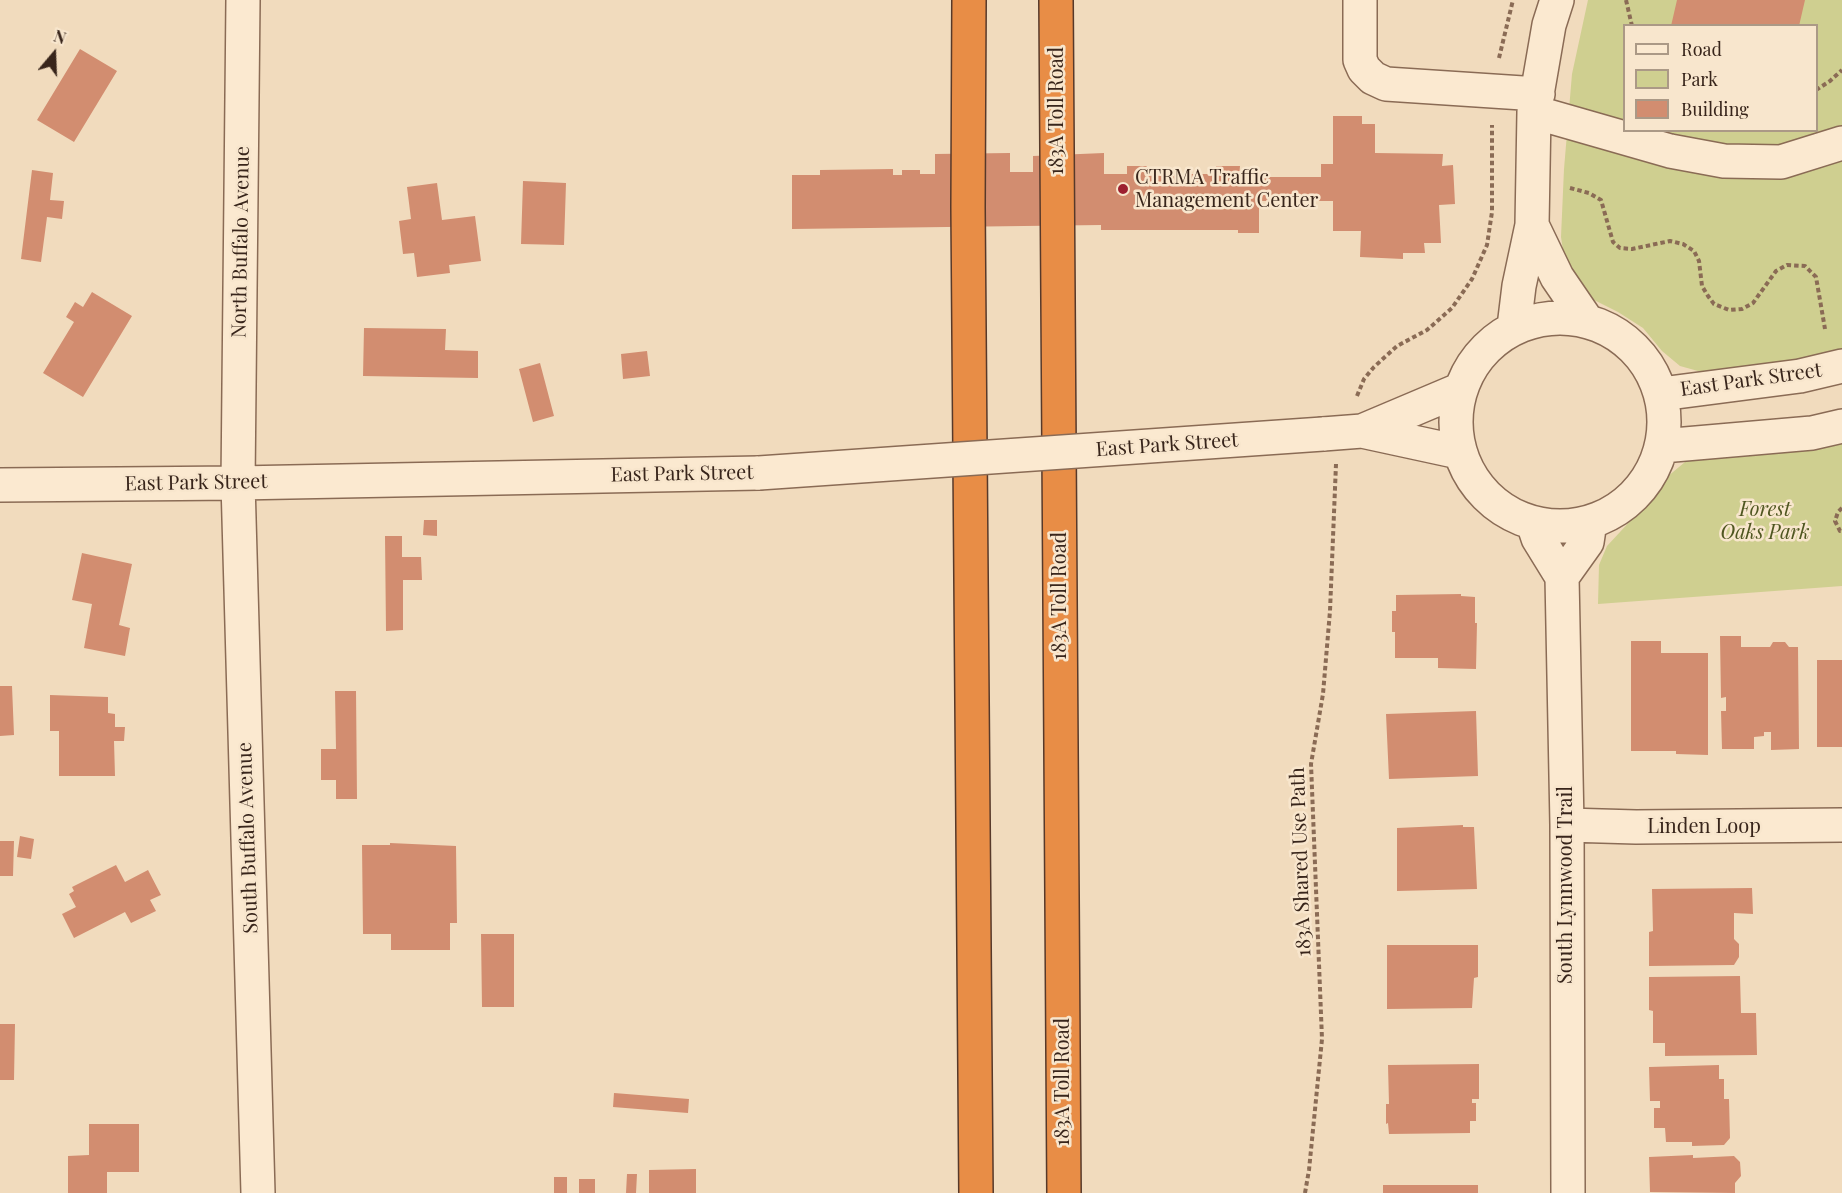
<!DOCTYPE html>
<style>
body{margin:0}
#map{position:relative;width:1842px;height:1193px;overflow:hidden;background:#f1dbbd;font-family:"Playfair Display",serif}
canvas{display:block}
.legend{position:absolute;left:1623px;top:24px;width:195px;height:108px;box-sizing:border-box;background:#f8e6cd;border:2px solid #ab9986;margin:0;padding:8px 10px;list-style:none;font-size:18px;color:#38251b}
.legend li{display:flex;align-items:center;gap:12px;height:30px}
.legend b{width:30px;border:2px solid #ab9986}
.north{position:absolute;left:24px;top:24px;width:60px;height:60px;-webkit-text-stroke:4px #f8e6cd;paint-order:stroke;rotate:19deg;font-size:16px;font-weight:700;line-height:24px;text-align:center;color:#38251b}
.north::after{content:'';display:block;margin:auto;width:21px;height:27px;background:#38251b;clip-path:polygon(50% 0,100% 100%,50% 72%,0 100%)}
</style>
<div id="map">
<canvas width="1842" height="1193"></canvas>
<ul class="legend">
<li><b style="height:8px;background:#fbe9d0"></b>Road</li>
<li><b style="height:16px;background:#cfcf90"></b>Park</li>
<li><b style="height:16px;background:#d28d70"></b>Building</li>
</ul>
<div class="north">N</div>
</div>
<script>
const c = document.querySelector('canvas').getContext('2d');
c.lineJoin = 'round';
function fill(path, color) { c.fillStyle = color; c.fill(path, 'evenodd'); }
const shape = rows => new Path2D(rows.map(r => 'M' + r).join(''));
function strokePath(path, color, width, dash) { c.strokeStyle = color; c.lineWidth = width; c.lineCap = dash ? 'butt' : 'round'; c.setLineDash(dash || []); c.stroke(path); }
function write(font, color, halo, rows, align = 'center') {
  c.font = font + ' "Playfair Display",serif'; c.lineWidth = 5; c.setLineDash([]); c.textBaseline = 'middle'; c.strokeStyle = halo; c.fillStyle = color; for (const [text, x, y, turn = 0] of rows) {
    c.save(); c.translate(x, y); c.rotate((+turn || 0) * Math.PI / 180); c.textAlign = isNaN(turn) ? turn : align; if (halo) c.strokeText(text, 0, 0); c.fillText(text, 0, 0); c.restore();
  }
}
fill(shape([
 [1588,0,1842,0,1842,351,1716,376,1680,366,1662,351,1643,328,1618,312,1588,297,1566,270,1561,237,1564,169,1572,74],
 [1624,26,1816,26,1816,130,1624,130],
 [1842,437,1842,586,1598,604,1599,565,1607,546,1633,518,1667,477,1685,462,1713,454]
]), '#cfcf90');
fill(shape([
 [1677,0,1805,0,1799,26,1671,26],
 [80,49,117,71,74,142,37,120],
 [1333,116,1362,116,1362,124,1375,124,1375,153,1443,154,1442,166,1453,165,1455,204,1439,205,1441,243,1424,243,1425,253,1403,253,1403,259,1360,257,1361,231,1333,231,1333,201,1259,201,1259,233,1238,233,1238,230,1101,230,1101,225,792,229,792,175,820,175,820,170,893,169,893,175,902,175,902,170,920,170,920,174,935,174,935,154,1010,153,1010,172,1033,172,1033,156,1104,153,1104,174,1127,174,1127,166,1147,166,1147,174,1158,174,1158,171,1176,171,1176,174,1216,174,1216,166,1240,166,1239,177,1321,177,1321,164,1333,164],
 [32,170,53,173,50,200,64,201,62,219,47,217,41,262,21,259],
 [523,181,566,183,564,245,521,244],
 [437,183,442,220,475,216,481,261,449,265,450,273,417,277,414,253,403,254,399,221,411,219,407,187],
 [92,292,132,316,83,397,43,373,74,322,66,317,75,302,83,307],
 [364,328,446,329,445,350,478,351,478,378,363,376],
 [647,351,650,376,623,379,621,354],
 [540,363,554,416,533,422,519,369],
 [424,520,437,520,437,536,423,535],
 [385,536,402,536,402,557,421,557,422,580,403,580,403,630,386,631],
 [82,553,132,564,119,625,130,628,125,656,84,648,92,604,72,600],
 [1461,594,1461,596,1475,597,1475,623,1477,623,1476,669,1438,668,1438,658,1395,658,1395,632,1392,632,1392,611,1396,611,1396,595],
 [1720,636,1741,636,1741,647,1770,647,1773,642,1785,642,1789,647,1798,647,1799,749,1771,750,1771,732,1764,732,1764,736,1754,737,1754,749,1722,749,1721,711,1726,711,1726,697,1721,698],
 [1631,641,1661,641,1661,653,1708,653,1708,755,1676,754,1676,751,1631,751],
 [1817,660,1842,660,1842,747,1817,747],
 [0,686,12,686,14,735,0,736],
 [335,691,356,691,357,799,336,799,336,780,321,780,321,749,336,749],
 [50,695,108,697,108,713,115,714,115,727,125,727,124,741,114,741,115,776,59,776,59,731,50,731],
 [1476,711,1478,776,1389,779,1386,714],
 [1463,825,1463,827,1474,827,1477,889,1397,891,1397,828],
 [20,836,34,839,31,859,17,857],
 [0,841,14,841,13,876,0,876],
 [390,843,456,846,457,923,450,923,450,950,391,950,391,934,363,934,362,845,390,845],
 [116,865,125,882,148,870,161,895,150,900,156,911,131,923,125,912,74,938,62,914,76,907,69,894,74,891,72,887],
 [1752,888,1753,914,1734,913,1734,939,1739,944,1739,957,1734,965,1649,966,1649,932,1653,931,1652,889],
 [481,934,514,934,514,1007,482,1007],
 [1387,945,1478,945,1478,977,1474,978,1472,1008,1387,1009],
 [1740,976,1741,1013,1756,1013,1757,1055,1665,1056,1665,1043,1653,1043,1653,1011,1649,1010,1649,977],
 [0,1024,15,1024,14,1080,0,1080],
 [1479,1064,1479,1099,1472,1099,1472,1103,1476,1103,1476,1121,1470,1121,1470,1133,1389,1134,1388,1123,1386,1124,1386,1104,1389,1104,1388,1065],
 [1719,1065,1719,1079,1724,1079,1724,1099,1729,1099,1730,1138,1724,1145,1692,1146,1692,1142,1666,1142,1665,1128,1654,1128,1654,1108,1660,1108,1660,1101,1650,1101,1649,1067],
 [614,1093,689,1099,688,1113,613,1107],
 [89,1124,139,1124,139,1172,107,1172,107,1193,68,1193,68,1156,89,1155],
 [1693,1155,1693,1158,1734,1156,1740,1162,1741,1176,1735,1183,1735,1193,1650,1192,1649,1157],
 [696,1169,696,1193,649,1193,649,1170],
 [627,1174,637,1174,636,1193,626,1193],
 [554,1177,567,1177,567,1193,554,1193],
 [579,1179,595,1179,595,1193,579,1193],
 [1383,1185,1478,1185,1478,1193,1383,1193]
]), '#d28d70');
const minor = shape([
 [243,0,238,483,258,1193],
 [1360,0,1360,60,1364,69,1373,78,1386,84,1538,94],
 [1534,112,1670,151,1724,161,1781,162,1842,143],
 [1532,225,1557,277,1587,321],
 '1456 422a104 104 0 1 1 208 0a104 104 0 1 1-208 0Z',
 [1514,327,1519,286,1532,225,1534,112,1549,25,1557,0],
 [1661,394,1800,376,1842,366],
 [1362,431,1459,390],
 [1323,434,1362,431,1459,452],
 [1662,446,1812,433,1842,426],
 [0,485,238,483,759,473],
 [1533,523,1538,538,1562,577,1567,825,1568,1193],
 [1562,577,1587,542,1590,522],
 [1567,825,1636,827,1842,825]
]);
const highway = shape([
 [969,0,968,207,976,1193],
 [1056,0,1064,1193]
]);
strokePath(minor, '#8a6b55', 36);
strokePath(highway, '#57392a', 36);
strokePath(shape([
 [1626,0,1632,26],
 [1499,58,1513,0],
 [1816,90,1830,81,1842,70],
 [1570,188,1589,193,1601,200,1613,242,1620,248,1632,249,1670,241,1683,244,1694,251,1699,261,1702,286,1708,296,1714,304,1729,310,1742,309,1753,303,1776,271,1787,265,1805,266,1816,277,1825,329],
 [1357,396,1364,379,1374,367,1397,346,1427,330,1452,308,1472,279,1487,245,1492,212,1492,125],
 [1842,508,1838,512,1835,521,1840,531,1842,531],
 [1305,1193,1309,1170,1322,1039,1311,764,1323,694,1330,611,1336,464]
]), '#8a6b55', 4, [4.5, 3]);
strokePath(minor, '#fbe9d0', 33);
strokePath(highway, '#e88d46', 33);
const minorBridge = shape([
 [759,473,1323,434]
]);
strokePath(minorBridge, '#8a6b55', 36, []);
strokePath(minorBridge, '#fbe9d0', 33);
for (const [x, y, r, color] of [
 [1123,189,6,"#9d2030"]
]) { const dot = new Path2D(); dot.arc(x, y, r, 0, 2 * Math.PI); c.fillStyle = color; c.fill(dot); strokePath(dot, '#f8e6cd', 2); }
write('20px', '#38251b', '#f8e6cd', [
 ["183A Toll Road",1057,111,-90],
 ["North Buffalo Avenue",241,242,-89],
 ["East Park Street",1751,380,-8],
 ["East Park Street",1167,445,-4],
 ["East Park Street",682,474,-1],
 ["East Park Street",196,483,-1],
 ["183A Toll Road",1060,596,-90],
 ["Linden Loop",1704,827],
 ["South Buffalo Avenue",248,838,-92],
 ["183A Shared Use Path",1301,862,-92],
 ["South Lynnwood Trail",1566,885,-90],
 ["183A Toll Road",1063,1082,-90]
]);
write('20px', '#38251b', '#f8e6cd', [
 ["CTRMA Traffic",1135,178],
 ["Management Center",1135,201]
], 'left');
write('italic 20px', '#4f5620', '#f8e6cd', [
 ["Forest",1765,510],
 ["Oaks Park",1765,533]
]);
</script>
